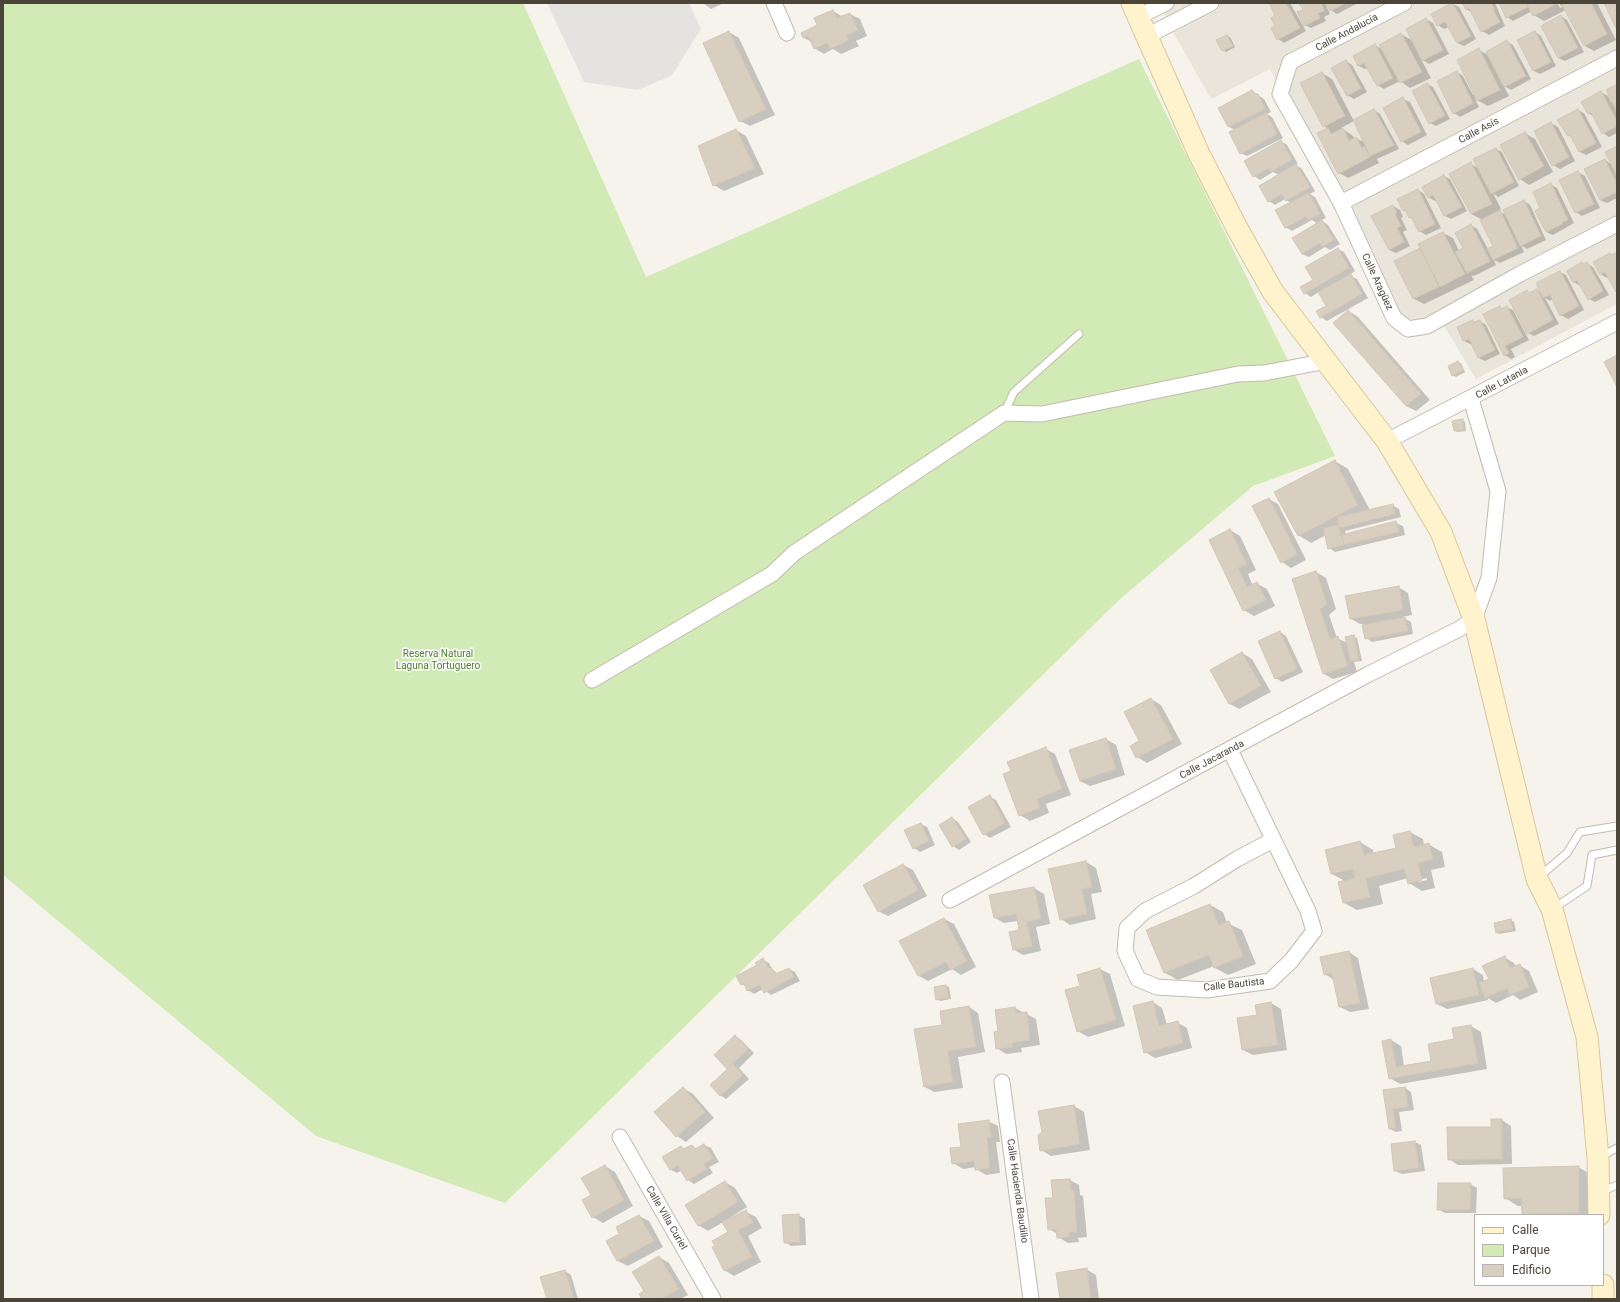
<!DOCTYPE html>
<meta charset="utf-8">
<style>
body{margin:0}
#map{position:relative;width:1620px;height:1302px;overflow:hidden;background:#f6f3ec;font-family:Roboto,sans-serif}
canvas{display:block}
.frame{position:absolute;inset:0;border:4px solid #4b4439;pointer-events:none}
.legend{position:absolute;left:1474px;top:1214px;width:130px;height:72px;box-sizing:border-box;background:#fff;border:1px solid #b7b4b0;margin:0;padding:5px 7px;list-style:none;font-size:12px;color:#4b4439}
.legend li{display:flex;align-items:center;gap:8px;height:20px}
.legend b{width:20px;border:1px solid #b7b4b0}
</style>
<div id="map">
<canvas width="1620" height="1302"></canvas>
<div class="frame"></div>
<ul class="legend">
<li><b style="height:5px;background:#fff3cd"></b>Calle</li>
<li><b style="height:11px;background:#d2eab5"></b>Parque</li>
<li><b style="height:11px;background:#d8cfc1"></b>Edificio</li>
</ul>
</div>
<script>
const c = document.querySelector('canvas').getContext('2d');
c.lineJoin = 'round';
function fill(path, color) { c.fillStyle = color; c.fill(path, 'evenodd'); }
const shape = rows => new Path2D(rows.map(r => 'M' + r).join(''));
function strokePath(path, color, width, dash) { c.strokeStyle = color; c.lineWidth = width; c.lineCap = dash ? 'butt' : 'round'; c.setLineDash(dash || []); c.stroke(path); }
function write(font, color, halo, rows, align = 'center') {
  c.font = font + ' Roboto,sans-serif'; c.lineWidth = 3; c.setLineDash([]); c.textBaseline = 'middle'; c.strokeStyle = halo; c.fillStyle = color; for (const [text, x, y, turn = 0] of rows) {
    c.save(); c.translate(x, y); c.rotate((+turn || 0) * Math.PI / 180); c.textAlign = isNaN(turn) ? turn : align; if (halo) c.strokeText(text, 0, 0); c.fillText(text, 0, 0); c.restore();
  }
}
fill(shape([
 [1159,3,1617,3,1617,304,1476,379,1440,319,1408,329,1384,316,1377,282,1270,69,1211,99,1169,25]
]), '#eae5da');
fill(shape([
 [3,3,523,3,646,277,1139,59,1335,456,1253,486,1119,600,505,1203,316,1136,3,875]
]), '#d2eab5');
fill(shape([
 [547,3,689,3,701,29,672,75,638,90,584,82]
]), '#e5e3e0');
fill(shape([
 [703,3,724,3,711,9],
 [1270,3,1290,3,1306,31,1284,43,1278,39,1277,16],
 [1300,3,1325,3,1330,14,1324,17,1326,21,1311,28,1305,25,1304,10],
 [1327,3,1358,3,1337,14,1331,10],
 [1463,3,1495,3,1505,26,1489,35,1482,31,1473,13,1466,9],
 [1500,3,1557,3,1560,8,1562,7,1559,3,1564,3,1565,5,1568,3,1597,3,1616,40,1594,51,1585,46,1566,10,1544,21,1534,15,1532,11,1513,21,1507,17],
 [1453,4,1459,7,1476,39,1464,46,1457,43,1449,27,1444,29,1438,25],
 [833,11,843,17,850,14,860,19,867,36,856,41,859,46,841,54,833,49,824,54,814,48,812,42,804,38,802,33,818,26],
 [1561,16,1567,20,1584,52,1565,61,1558,58],
 [1426,19,1433,23,1449,54,1429,64,1421,59,1431,78,1410,88,1400,81,1384,89,1377,85,1368,68,1365,69,1359,66,1354,57,1375,45,1383,50,1401,34,1413,41],
 [729,32,739,38,775,115,750,126,740,121],
 [1535,32,1541,36,1556,66,1540,74,1534,71],
 [1227,36,1230,37,1235,47,1226,52,1223,50],
 [1507,42,1513,45,1531,79,1511,90,1504,86,1509,96,1488,106,1475,99,1479,107,1460,117,1454,113,1457,72,1463,76,1473,95,1475,95,1479,50,1488,55],
 [1346,61,1352,65,1367,92,1354,99,1347,95],
 [1322,73,1332,79,1354,121,1374,110,1380,114,1399,149,1377,159,1379,163,1348,178,1339,173,1328,129,1324,126],
 [1354,121,1365,143,1356,138,1355,139,1352,135,1341,128],
 [1427,84,1433,87,1450,119,1436,126,1430,123],
 [1617,85,1617,112,1616,111,1617,114,1617,133,1609,137,1603,133,1595,117,1588,113,1601,92,1608,96,1611,102,1612,101],
 [1252,91,1264,99,1271,112,1267,114,1272,117,1283,138,1247,156,1241,153,1235,130,1229,127,1220,108],
 [1403,99,1410,102,1427,135,1408,145,1402,141],
 [1578,110,1584,113,1602,147,1586,155,1580,152,1573,138,1568,135],
 [1551,123,1558,127,1575,161,1560,169,1553,165],
 [736,130,746,136,764,174,724,191,714,185],
 [1525,133,1535,139,1553,172,1529,185,1520,179],
 [1281,141,1287,145,1298,164,1296,165,1302,169,1315,191,1310,194,1315,197,1326,218,1321,220,1328,225,1340,244,1330,250,1325,247,1309,257,1302,254,1318,224,1312,220,1292,231,1285,227,1291,203,1285,199,1275,205,1269,201,1279,175,1273,172,1260,180,1254,176],
 [1617,147,1617,198,1607,203,1600,200,1605,160,1613,165],
 [1496,149,1502,152,1519,186,1498,197,1493,193,1501,209,1498,211,1506,215,1524,201,1530,205,1546,240,1527,249,1521,245,1524,252,1500,263,1494,260,1496,265,1474,276,1471,275,1474,280,1424,304,1414,299,1396,262,1422,249,1443,233,1453,238,1459,251,1464,249,1471,225,1477,229,1488,249,1494,246,1481,219,1471,214,1471,164,1480,169],
 [1578,172,1585,176,1600,208,1582,216,1576,212],
 [1444,176,1450,179,1467,211,1451,219,1445,216,1436,200,1435,201,1428,197],
 [1551,185,1557,188,1574,223,1553,235,1546,232,1542,209],
 [1418,190,1424,194,1441,228,1426,235,1419,231,1414,220,1410,217,1407,212,1404,210],
 [1393,206,1400,210,1403,217,1401,218,1407,230,1403,232,1410,246,1396,253,1389,250],
 [1338,249,1344,252,1355,271,1349,275,1357,279,1368,298,1327,321,1321,317,1327,306,1319,292,1311,297,1305,293],
 [1610,254,1612,256,1615,254,1617,255,1617,291,1609,276,1607,278,1600,274],
 [1582,263,1585,265,1587,264,1593,267,1609,295,1595,302,1589,299,1580,286,1574,282],
 [1560,272,1566,275,1584,310,1568,319,1561,315,1553,299,1550,301,1545,298,1559,324,1534,336,1528,333,1527,292,1530,293,1537,290,1542,293],
 [1500,307,1503,309,1507,307,1513,310,1529,340,1511,349,1515,357,1511,359,1505,355],
 [1349,311,1358,317,1430,400,1416,411,1406,406],
 [1473,321,1476,323,1480,321,1486,325,1500,354,1485,361,1479,358,1472,344,1470,344,1464,341,1458,328],
 [1458,362,1461,363,1465,372,1456,377,1453,375],
 [1462,420,1465,422,1466,431,1457,432,1455,430],
 [1335,461,1348,469,1370,510,1392,505,1399,509,1401,517,1345,531,1346,535,1396,523,1403,526,1405,535,1335,552,1329,548,1326,535,1311,543,1298,535],
 [1269,499,1278,504,1306,560,1291,568,1282,562],
 [1230,530,1240,536,1256,570,1248,574,1253,586,1257,584,1267,589,1275,606,1254,616,1244,610],
 [1316,572,1326,578,1336,609,1329,615,1337,638,1347,643,1354,637,1357,638,1362,661,1354,662,1357,672,1333,679,1324,674],
 [1398,587,1408,593,1412,615,1402,617,1411,622,1413,634,1372,642,1366,638,1363,624,1360,624,1351,619],
 [1280,632,1286,636,1303,672,1282,682,1276,678],
 [1242,653,1252,659,1271,692,1239,709,1230,704],
 [1151,699,1161,705,1182,744,1147,763,1137,757],
 [1106,739,1116,745,1125,775,1090,786,1080,781],
 [1046,749,1055,754,1071,795,1046,804,1049,813,1030,821,1020,815,1012,772],
 [990,797,996,800,1011,827,990,838,984,834],
 [952,818,958,822,971,842,959,850,953,846],
 [921,824,927,827,935,845,920,852,914,848],
 [1410,832,1423,839,1424,845,1428,844,1442,852,1445,867,1431,870,1435,888,1422,891,1409,883,1408,878,1379,886,1383,904,1357,910,1344,903,1339,883,1345,881,1332,874,1326,851,1360,842,1373,850,1374,854,1397,848],
 [1427,878,1427,880,1418,882,1418,880],
 [1086,862,1096,868,1102,892,1091,894,1096,919,1070,925,1061,919,1050,870],
 [903,865,913,870,927,896,888,916,878,911],
 [1034,888,1044,894,1050,924,1036,927,1041,951,1023,955,1013,949,1020,931,1018,921,1004,923,995,918],
 [1210,905,1223,912,1227,923,1242,930,1256,964,1228,975,1215,968,1214,966,1178,980,1165,973],
 [944,919,954,924,976,967,961,975,952,969,928,981,919,976],
 [1511,920,1514,922,1516,931,1499,934,1497,932],
 [1349,952,1358,958,1369,1009,1350,1012,1340,1007,1334,980,1325,974],
 [1504,957,1514,963,1516,967,1519,965,1529,971,1538,992,1520,1000,1513,995,1496,1003,1488,998,1488,1000,1447,1009,1437,1004,1473,969,1483,975,1484,982,1490,980],
 [763,960,769,963,772,969,778,974,789,969,795,972,800,981,771,995,763,989,754,994,748,990,747,987,742,984],
 [1100,969,1110,974,1125,1026,1088,1037,1078,1031,1081,986,1078,975],
 [946,986,949,987,951,999,940,1001,937,999],
 [1153,1002,1162,1008,1167,1025,1178,1023,1187,1028,1192,1048,1155,1058,1145,1052],
 [1271,1003,1281,1009,1287,1050,1253,1055,1243,1050,1258,1016],
 [969,1007,978,1013,985,1052,958,1057,963,1088,934,1092,925,1087,943,1026],
 [1015,1008,1036,1019,1040,1045,1021,1048,1022,1052,1006,1054,997,1048,999,1032],
 [1471,1026,1481,1032,1487,1069,1400,1084,1390,1078,1391,1040,1401,1046,1404,1066,1432,1061],
 [735,1036,741,1040,754,1053,739,1068,749,1079,726,1099,720,1095,729,1069,715,1055],
 [683,1088,693,1094,714,1118,686,1142,677,1136],
 [1405,1088,1411,1092,1414,1110,1399,1112,1402,1131,1396,1132,1390,1129,1384,1091],
 [1074,1106,1084,1112,1090,1150,1051,1156,1041,1150],
 [1502,1120,1511,1126,1512,1164,1458,1165,1449,1159],
 [988,1121,998,1126,1000,1142,996,1142,1000,1173,986,1175,976,1169,976,1167,963,1169,953,1163,963,1148],
 [1415,1142,1421,1145,1425,1171,1402,1174,1395,1171],
 [704,1145,711,1148,719,1162,709,1167,713,1173,694,1184,688,1180,682,1170,677,1173,671,1170,681,1147,685,1149,692,1146,697,1149],
 [605,1166,615,1172,633,1206,603,1223,593,1217,592,1196],
 [1578,1167,1592,1175,1592,1215,1525,1215,1523,1214,1523,1206,1518,1206,1505,1198],
 [1070,1180,1079,1185,1080,1195,1083,1196,1087,1237,1078,1238,1079,1242,1068,1243,1058,1237,1058,1234,1049,1229,1054,1199],
 [725,1182,735,1188,747,1207,726,1220,727,1221,746,1212,756,1217,762,1228,748,1236,761,1262,734,1276,724,1270,716,1246,729,1233,723,1222,708,1231,698,1225],
 [1470,1184,1477,1188,1476,1213,1445,1213,1438,1209],
 [798,1215,805,1219,806,1245,791,1246,785,1242],
 [639,1216,649,1221,663,1247,628,1266,618,1261,607,1241,621,1234],
 [659,1257,669,1263,688,1295,680,1299,643,1299],
 [1086,1269,1096,1275,1099,1299,1061,1299],
 [565,1271,571,1275,578,1299,548,1299]
]), '#0003');
const building = shape([
 [1269,3,1286,3,1300,28,1277,40,1271,28,1275,26,1271,18,1275,15,1269,3],
 [1299,3,1321,3,1324,11,1318,13,1320,18,1304,26,1297,12,1303,10,1299,3],
 [1326,3,1346,3,1330,11,1326,3],
 [1452,3,1453,3,1471,36,1457,43,1445,22,1437,26,1431,14,1452,3],
 [1462,3,1491,3,1495,10,1493,10,1500,22,1481,32,1469,8,1466,10,1462,3],
 [1499,3,1526,3,1528,7,1506,18,1499,3],
 [1526,3,1558,3,1533,16,1526,3],
 [1566,3,1591,3,1607,34,1584,46,1562,5,1566,3],
 [1604,3,1617,3,1617,28,1616,28,1604,3],
 [833,10,837,18,850,13,858,30,847,35,849,40,830,49,827,43,814,49,808,36,803,38,801,33,817,25,814,18,833,10],
 [1561,15,1578,48,1558,58,1541,26,1561,15],
 [1426,18,1443,50,1422,61,1406,29,1426,18],
 [729,31,766,109,739,122,703,43,729,31],
 [1535,31,1551,62,1533,71,1517,40,1535,31],
 [1401,33,1422,72,1400,83,1379,45,1401,33],
 [1227,35,1233,46,1222,51,1216,40,1227,35],
 [1507,40,1526,76,1504,87,1486,52,1507,40],
 [1375,44,1393,78,1377,86,1364,63,1358,66,1353,56,1375,44],
 [1479,48,1500,90,1477,101,1457,60,1479,48],
 [1346,60,1361,88,1347,96,1331,68,1346,60],
 [1457,71,1473,103,1453,114,1437,81,1457,71],
 [1322,72,1345,116,1323,127,1300,83,1322,72],
 [1427,83,1445,115,1429,124,1412,91,1427,83],
 [1617,84,1617,112,1606,90,1617,84],
 [1252,90,1255,94,1258,94,1265,109,1228,127,1218,108,1252,90],
 [1601,91,1617,121,1617,126,1602,134,1591,112,1588,114,1581,102,1601,91],
 [1403,97,1421,132,1401,142,1383,108,1403,97],
 [1374,109,1394,145,1370,156,1353,120,1374,109],
 [1578,109,1596,143,1579,152,1570,135,1568,136,1557,120,1578,109],
 [1266,113,1277,134,1240,154,1229,132,1266,113],
 [1551,122,1569,157,1552,166,1534,131,1551,122],
 [1328,128,1331,134,1343,128,1349,141,1356,137,1362,148,1364,146,1370,157,1338,174,1317,133,1328,128],
 [736,129,755,168,713,186,698,146,736,129],
 [1525,132,1544,166,1519,180,1500,145,1525,132],
 [1281,140,1292,160,1271,172,1269,168,1253,177,1244,161,1281,140],
 [1617,146,1617,176,1605,152,1617,146],
 [1496,148,1514,182,1491,194,1473,159,1496,148],
 [1605,159,1617,184,1617,192,1600,200,1584,169,1605,159],
 [1471,162,1492,204,1471,214,1449,174,1471,162],
 [1296,164,1310,187,1286,201,1282,194,1268,202,1259,186,1296,164],
 [1578,171,1594,204,1575,213,1559,180,1578,171],
 [1444,175,1462,207,1444,216,1433,195,1428,198,1422,187,1444,175],
 [1551,183,1568,220,1562,222,1563,224,1546,232,1535,211,1540,208,1533,192,1551,183],
 [1418,189,1435,224,1419,232,1411,217,1409,218,1405,210,1403,211,1397,199,1418,189],
 [1309,193,1320,214,1309,220,1306,217,1285,228,1275,210,1309,193],
 [1524,200,1541,236,1520,246,1503,210,1524,200],
 [1393,205,1397,213,1395,214,1401,226,1397,228,1404,242,1389,250,1371,216,1393,205],
 [1500,210,1518,248,1493,260,1487,249,1493,246,1480,220,1500,210],
 [1322,220,1334,240,1322,247,1320,243,1302,254,1292,238,1322,220],
 [1471,224,1490,261,1467,273,1455,252,1463,248,1455,233,1471,224],
 [1443,232,1465,274,1440,287,1418,244,1443,232],
 [1338,248,1349,268,1304,294,1300,287,1313,280,1305,267,1338,248],
 [1420,248,1439,287,1413,299,1394,261,1420,248],
 [1610,253,1611,255,1615,253,1617,255,1616,292,1605,272,1600,275,1593,262,1610,253],
 [1582,262,1583,264,1587,262,1603,291,1588,300,1577,280,1573,283,1567,271,1582,262],
 [1560,271,1579,306,1560,316,1550,295,1543,298,1536,283,1560,271],
 [1351,274,1362,294,1320,318,1316,311,1326,306,1318,292,1351,274],
 [1537,289,1553,320,1527,334,1509,300,1527,290,1529,293,1537,289],
 [1500,306,1501,309,1507,306,1523,337,1505,346,1509,353,1504,356,1483,314,1500,306],
 [1348,310,1421,394,1406,406,1333,323,1348,310],
 [1473,320,1474,322,1480,320,1495,350,1478,358,1469,339,1463,341,1457,327,1473,320],
 [1617,355,1617,387,1604,362,1617,355],
 [1458,361,1463,370,1452,376,1448,366,1458,361],
 [1463,419,1464,430,1454,431,1452,421,1463,419],
 [1335,460,1358,505,1298,536,1274,492,1335,460],
 [1269,498,1297,554,1281,563,1252,506,1269,498],
 [1393,504,1395,514,1339,528,1337,517,1393,504],
 [1396,521,1399,532,1344,545,1341,535,1396,521],
 [1338,525,1344,545,1328,549,1323,528,1338,525],
 [1230,529,1247,564,1238,568,1247,587,1257,582,1266,600,1243,611,1209,540,1230,529],
 [1316,571,1327,604,1320,609,1330,639,1338,636,1348,666,1323,674,1292,579,1316,571],
 [1399,586,1403,610,1350,619,1345,596,1399,586],
 [1405,617,1408,631,1365,639,1362,625,1405,617],
 [1280,631,1297,669,1275,679,1258,641,1280,631],
 [1354,635,1359,660,1350,661,1345,637,1354,635],
 [1242,652,1261,686,1229,704,1210,670,1242,652],
 [1151,698,1173,739,1136,758,1130,746,1139,741,1124,712,1151,698],
 [1106,738,1116,769,1080,781,1069,750,1106,738],
 [1046,747,1062,789,1037,799,1040,808,1019,816,1003,774,1011,771,1007,762,1046,747],
 [990,795,1005,823,983,835,968,807,990,795],
 [952,817,966,839,952,847,939,825,952,817],
 [921,823,929,841,913,849,904,830,921,823],
 [1410,831,1414,847,1429,843,1433,859,1418,863,1422,880,1408,884,1404,869,1366,878,1370,897,1343,903,1338,882,1355,878,1353,869,1331,874,1325,850,1360,841,1364,855,1396,848,1393,835,1410,831],
 [1086,861,1092,887,1082,889,1087,914,1060,920,1048,869,1086,861],
 [903,864,918,890,878,912,863,885,903,864],
 [1034,887,1041,919,1027,922,1032,946,1013,950,1009,932,1019,930,1016,914,994,918,989,895,1034,887],
 [1210,904,1219,925,1229,921,1243,956,1214,968,1209,955,1164,973,1146,930,1210,904],
 [944,918,967,961,950,970,946,962,918,976,899,941,944,918],
 [1511,919,1513,929,1496,933,1494,923,1511,919],
 [1349,951,1360,1003,1339,1007,1332,973,1324,975,1320,957,1349,951],
 [1505,956,1510,968,1520,964,1529,987,1510,995,1507,988,1485,998,1479,983,1489,979,1482,966,1505,956],
 [763,958,768,968,771,967,775,974,789,968,794,977,764,993,760,985,747,991,744,983,741,985,736,976,757,965,755,963,763,958],
 [1100,968,1116,1020,1077,1032,1065,990,1080,986,1077,975,1100,968],
 [1473,968,1479,995,1436,1004,1430,978,1473,968],
 [946,985,949,998,936,1000,934,987,946,985],
 [1153,1001,1159,1026,1178,1021,1183,1043,1144,1053,1133,1006,1153,1001],
 [1271,1002,1278,1045,1242,1050,1237,1018,1257,1015,1255,1005,1271,1002],
 [969,1006,976,1047,948,1051,953,1082,924,1087,914,1029,942,1025,940,1011,969,1006],
 [1015,1007,1016,1013,1027,1012,1030,1040,1012,1043,1013,1047,996,1049,994,1032,998,1031,995,1010,1015,1007],
 [1471,1025,1478,1063,1389,1079,1382,1041,1391,1039,1396,1067,1431,1061,1428,1044,1454,1039,1452,1028,1471,1025],
 [735,1035,748,1049,727,1069,714,1055,735,1035],
 [733,1064,743,1075,720,1096,710,1085,733,1064],
 [683,1087,705,1112,676,1137,654,1112,683,1087],
 [1405,1087,1408,1107,1393,1109,1396,1128,1389,1129,1383,1090,1405,1087],
 [1074,1105,1080,1144,1040,1151,1038,1135,1042,1132,1038,1111,1074,1105],
 [1491,1119,1502,1119,1502,1159,1448,1160,1447,1127,1491,1127,1491,1119],
 [989,1120,991,1137,987,1137,990,1168,975,1170,974,1161,952,1164,950,1148,961,1147,958,1124,989,1120],
 [1415,1141,1419,1168,1394,1171,1391,1144,1415,1141],
 [704,1144,713,1158,704,1164,707,1169,687,1181,678,1166,670,1170,662,1157,681,1146,683,1149,692,1145,695,1149,704,1144],
 [605,1165,624,1200,592,1218,582,1200,591,1195,581,1178,605,1165],
 [1579,1166,1579,1213,1522,1214,1521,1198,1504,1199,1503,1168,1579,1166],
 [1070,1179,1071,1190,1074,1190,1077,1232,1069,1232,1069,1237,1057,1238,1056,1229,1048,1230,1045,1198,1053,1198,1051,1180,1070,1179],
 [725,1181,738,1202,698,1226,685,1205,725,1181],
 [1438,1183,1471,1183,1470,1210,1437,1210,1438,1183],
 [746,1210,753,1223,738,1230,752,1257,724,1271,712,1247,715,1246,712,1241,728,1232,722,1222,746,1210],
 [799,1214,800,1242,784,1243,782,1215,799,1214],
 [639,1215,654,1241,617,1261,606,1241,619,1234,616,1227,639,1215],
 [659,1256,679,1289,661,1299,642,1299,639,1294,644,1291,632,1272,659,1256],
 [1087,1268,1091,1299,1060,1299,1056,1273,1087,1268],
 [565,1270,574,1299,547,1299,540,1277,565,1270]
]);
fill(building, '#d8cfc1');
strokePath(building, '#d3c7b4', 1);
const lane = shape([
 [1004,413,1014,392,1079,334],
 [1540,876,1567,853,1580,832,1617,826],
 [1554,908,1587,886,1592,855,1617,850],
 [1600,1157,1617,1148],
 [1601,1192,1617,1185]
]);
const street = shape([
 [774,3,787,33],
 [1404,3,1290,62,1280,94,1341,203,1394,318,1408,329,1427,326,1520,274,1617,224],
 [1138,17,1166,3],
 [1147,36,1211,3],
 [1341,203,1617,58],
 [1387,441,1617,322],
 [592,680,772,574,794,553,1004,413,1042,414,1238,374,1264,373,1327,361],
 [1230,750,1308,911,1314,931,1291,961,1270,981,1207,990,1157,987,1138,979,1125,951,1127,928,1145,911,1194,886,1237,859,1273,840],
 [950,900,1367,675,1459,629,1474,619,1489,578,1498,491,1471,399],
 [1002,1082,1031,1299],
 [620,1137,713,1299]
]);
const secondary = shape([
 [1132,3,1199,154,1238,230,1273,292,1387,441,1441,532,1474,619,1537,879,1552,909,1587,1037,1598,1158,1599,1215],
 [1603,1285,1603,1299]
]);
strokePath(lane, '#c2bbae', 9);
strokePath(street, '#c2bbae', 17);
strokePath(secondary, '#d6c79b', 23);
strokePath(lane, '#fff', 7);
strokePath(street, '#fff', 15);
strokePath(secondary, '#fff3cd', 21);
write('10px', '#4b4439', '#fff', [
 ["Calle Andalucía",1347,33,-28],
 ["Calle Asís",1479,131,-28],
 ["Calle Aragüez",1377,282,65],
 ["Calle Latania",1502,383,-28],
 ["Calle Jacaranda",1212,760,-28],
 ["Calle Bautista",1234,985,-6],
 ["Calle Hacienda Baudilio",1017,1191,82],
 ["Calle Villa Curiel",666,1218,60]
]);
write('10px', '#4a7f2a', '#fff', [
 ["Reserva Natural",438,654],
 ["Laguna Tortuguero",438,666]
]);
</script>
